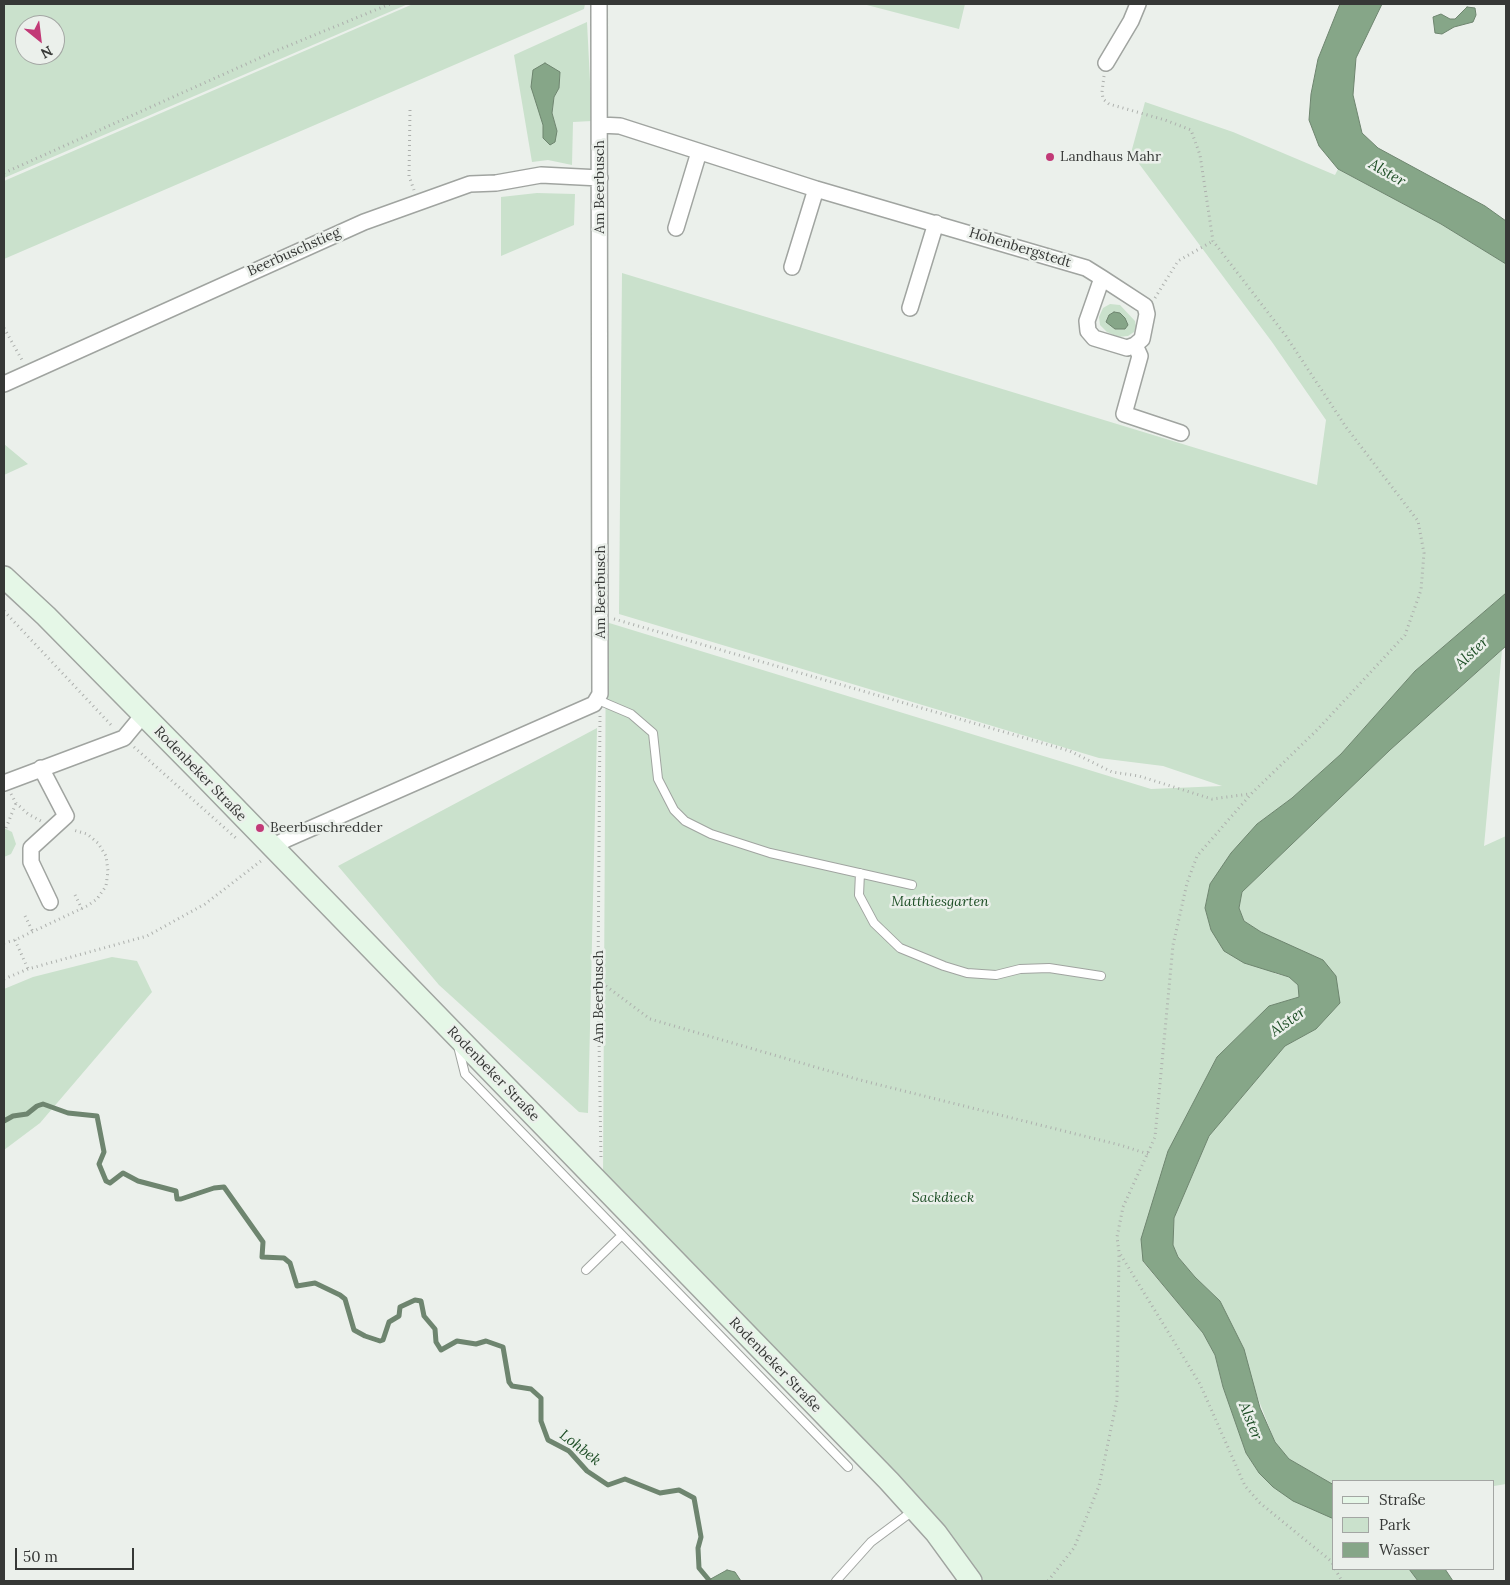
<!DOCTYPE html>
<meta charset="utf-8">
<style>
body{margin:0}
#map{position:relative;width:1510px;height:1585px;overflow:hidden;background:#ebf0eb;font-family:Lora,serif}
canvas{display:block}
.frame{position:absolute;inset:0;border:5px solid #363836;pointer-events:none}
.legend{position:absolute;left:1332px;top:1480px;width:162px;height:90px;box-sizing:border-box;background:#ebf0eb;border:1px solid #a3a6a3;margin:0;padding:6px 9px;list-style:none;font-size:15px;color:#363836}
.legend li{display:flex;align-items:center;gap:10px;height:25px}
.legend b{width:25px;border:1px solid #a3a6a3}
.north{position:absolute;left:15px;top:15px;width:50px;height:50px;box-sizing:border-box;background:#ebf0eb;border:1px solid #a3a6a3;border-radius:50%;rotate:151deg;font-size:14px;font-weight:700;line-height:20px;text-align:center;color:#363836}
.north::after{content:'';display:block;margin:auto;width:18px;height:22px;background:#c23a77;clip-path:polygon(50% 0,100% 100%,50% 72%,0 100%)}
.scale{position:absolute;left:15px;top:1548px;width:119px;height:22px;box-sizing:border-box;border:2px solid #363836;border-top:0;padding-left:6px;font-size:15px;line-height:18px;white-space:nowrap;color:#363836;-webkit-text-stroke:4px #ebf0eb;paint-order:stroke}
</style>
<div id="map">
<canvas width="1510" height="1585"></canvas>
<div class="frame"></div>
<ul class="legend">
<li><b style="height:6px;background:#e5f7e7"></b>Straße</li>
<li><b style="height:14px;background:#cae1cc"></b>Park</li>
<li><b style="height:14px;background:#86a688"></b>Wasser</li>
</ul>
<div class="north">N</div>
<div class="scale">50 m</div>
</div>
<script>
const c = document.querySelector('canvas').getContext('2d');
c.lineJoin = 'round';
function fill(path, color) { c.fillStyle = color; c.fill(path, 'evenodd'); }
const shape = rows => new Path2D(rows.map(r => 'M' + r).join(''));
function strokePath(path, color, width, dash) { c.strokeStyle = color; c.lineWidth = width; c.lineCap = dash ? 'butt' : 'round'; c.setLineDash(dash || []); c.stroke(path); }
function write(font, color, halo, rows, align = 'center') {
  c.font = font + ' Lora,serif'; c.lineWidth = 5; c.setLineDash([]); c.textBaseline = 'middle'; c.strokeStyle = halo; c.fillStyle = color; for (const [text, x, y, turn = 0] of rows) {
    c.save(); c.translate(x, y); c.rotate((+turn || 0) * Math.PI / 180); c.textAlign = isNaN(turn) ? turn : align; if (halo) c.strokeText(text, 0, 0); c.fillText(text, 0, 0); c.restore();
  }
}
fill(shape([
 [4,4,408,4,4,178],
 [25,25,55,25,55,55,25,55],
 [413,4,585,4,584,9,4,259,4,181],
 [863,4,965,4,959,29],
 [587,22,592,121,573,122,572,165,548,160,532,162,514,55],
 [560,72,559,88,554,97,552,113,557,131,543,138,543,125],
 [1145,102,1233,132,1335,175,1338,169,1441,224,1506,264,1506,593,1415,671,1341,754,1292,798,1257,824,1210,884,1205,908,1211,930,1276,974,1289,977,1299,985,1299,997,1269,1006,1217,1057,1168,1151,1158,1188,1143,1262,1203,1333,1215,1355,1223,1387,1246,1453,1259,1473,1273,1487,1334,1519,1334,1569,1409,1569,1418,1581,984,1581,950,1534,603,1180,606,622,1151,789,1222,786,1163,766,1099,758,619,614,622,273,1317,485,1326,420,1272,342,1131,153],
 [537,193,575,194,574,225,501,256,501,197],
 [1110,304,1120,305,1135,321,1136,326,1134,332,1128,336,1118,337,1107,332,1100,325,1099,317,1103,308],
 [4,444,28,464,4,475],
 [1502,650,1484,846,1506,836,1506,1484,1494,1486,1494,1481,1334,1481,1334,1485,1289,1459,1275,1442,1220,1301,1195,1277,1178,1257,1173,1245,1174,1218,1209,1136,1285,1046,1316,1029,1340,1003,1261,932,1244,921,1239,908,1242,892,1390,750],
 [597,728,588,1113,579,1112,439,985,338,866],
 [4,828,12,832,16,844,11,854,4,857],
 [112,957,137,961,152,992,40,1123,4,1150,4,989,33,977]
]), '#cae1cc');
const water = shape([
 [1340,4,1382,4,1356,58,1353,95,1362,133,1378,148,1485,206,1506,221,1506,264,1441,224,1338,169,1319,146,1309,120,1311,94,1318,59,1340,4],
 [1467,7,1475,8,1476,15,1473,22,1454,27,1442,34,1435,33,1433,17,1441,14,1450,19,1455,19,1467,7],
 [545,63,560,72,559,88,554,97,552,113,557,131,555,142,550,145,543,138,543,125,531,87,533,70,545,63],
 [1114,312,1120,313,1125,318,1128,325,1125,329,1115,329,1106,322,1109,315,1114,312],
 [1506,593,1506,646,1390,750,1242,892,1239,908,1244,921,1261,932,1323,960,1336,976,1340,1003,1316,1029,1285,1046,1209,1136,1174,1218,1173,1245,1178,1257,1195,1277,1220,1301,1244,1349,1260,1408,1275,1442,1289,1459,1334,1485,1334,1519,1293,1501,1273,1487,1259,1473,1246,1453,1223,1387,1215,1355,1203,1333,1143,1261,1141,1239,1168,1151,1217,1057,1269,1006,1299,997,1298,985,1289,977,1244,963,1224,951,1211,930,1205,908,1210,884,1231,853,1257,824,1292,798,1341,754,1415,671,1506,593],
 [1409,1569,1445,1569,1453,1581,1418,1581,1409,1569],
 [727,1570,735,1572,741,1581,707,1581,727,1570]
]);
fill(water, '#86a688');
strokePath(water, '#6e856f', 1);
strokePath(shape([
 [4,1121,13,1116,27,1114,37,1106,43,1104,68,1113,97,1116,104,1152,99,1164,106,1181,110,1183,123,1173,138,1181,176,1191,177,1199,181,1199,214,1188,224,1187,263,1242,262,1257,284,1258,290,1263,297,1286,315,1283,340,1295,345,1299,354,1330,365,1336,380,1341,383,1340,389,1322,399,1316,400,1307,415,1300,421,1301,424,1316,435,1329,436,1342,441,1350,457,1341,476,1344,486,1341,503,1347,509,1382,512,1386,531,1389,541,1398,541,1421,548,1440,569,1451,587,1471,608,1485,625,1479,660,1493,679,1490,694,1498,701,1537,698,1548,699,1568,709,1580]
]), '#6e856f', 5);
const lane = shape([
 [598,700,631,714,653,733,658,779,674,810,685,821,711,834,770,853,912,885],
 [860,873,859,895,874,923,900,948,944,966,967,973,996,975,1020,969,1049,968,1101,976],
 [458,1046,465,1074,848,1467],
 [586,1270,622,1235],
 [836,1581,871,1542,914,1510]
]);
const street = shape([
 [1106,63,1131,21,1138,4],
 [600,125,620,126,816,189,1086,268,1102,278,1145,306,1147,314,1142,339,1135,345,1127,348,1094,338,1088,331,1087,321,1102,278],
 [676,228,699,152],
 [792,267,816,189],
 [910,308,936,223],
 [1135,345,1140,356,1124,414,1181,433],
 [4,384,364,222,470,184,496,183,541,175,600,178],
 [41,768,66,816,31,848,31,862,50,902],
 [4,783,124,738,143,715],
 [272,847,287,839,594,704,600,694,599,4]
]);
const secondary = shape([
 [4,577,46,616,202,774,889,1481,936,1533,971,1581]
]);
strokePath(lane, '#a0a4a0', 10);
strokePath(street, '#a0a4a0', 18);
strokePath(secondary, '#a0a4a0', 24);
strokePath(shape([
 [1104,76,1102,92,1103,99,1109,104,1165,120,1191,130,1200,155,1213,241,1286,336,1346,427,1418,521,1424,553,1421,590,1405,635,1318,729,1251,794,1197,856,1187,883,1173,945,1155,1137,1123,1207,1117,1237,1119,1252,1200,1384,1245,1486,1260,1503,1331,1561,1334,1566],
 [410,110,409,176,414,190],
 [4,173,273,52,390,4],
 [1155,298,1178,261,1213,241],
 [4,328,22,360],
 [4,611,113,727],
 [614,619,1070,751,1112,772,1139,776,1212,799,1249,794],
 [600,716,598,980,601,1160],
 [134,747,237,839],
 [11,794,16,803,28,814,41,821],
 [6,828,16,803],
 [75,895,82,909],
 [25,916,33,932],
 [15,940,28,969],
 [4,943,15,940,87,906,97,899,106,886,108,871,106,856,98,843,87,834,73,830],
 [4,979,28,969,147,936,205,904,261,861],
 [598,980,650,1019,860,1080,1120,1145,1148,1154],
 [1335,1569,1342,1581],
 [1048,1581,1074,1548,1099,1486,1117,1400,1119,1253]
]), '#adb0ad', 3, [1, 4]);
strokePath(lane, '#fff', 8);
strokePath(street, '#fff', 15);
strokePath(secondary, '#e5f7e7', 21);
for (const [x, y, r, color] of [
 [1050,157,5,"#c23a77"],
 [260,828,5,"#c23a77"]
]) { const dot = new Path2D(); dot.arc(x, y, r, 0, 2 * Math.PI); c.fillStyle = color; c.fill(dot); strokePath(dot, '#ebf0eb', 2); }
write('14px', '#363836', '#ebf0eb', [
 ["Landhaus Mahr",1060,157],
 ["Beerbuschredder",270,828]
], 'left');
write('14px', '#363836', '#ebf0eb', [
 ["Am Beerbusch",600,187,-90],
 ["Hohenbergstedt",1020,248,17],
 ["Beerbuschstieg",294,252,-24],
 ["Am Beerbusch",601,592,-90],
 ["Rodenbeker Straße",200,774,46],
 ["Am Beerbusch",599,997,-90],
 ["Rodenbeker Straße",493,1074,46],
 ["Rodenbeker Straße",775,1365,46]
]);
write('italic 14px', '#1d4e25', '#ebf0eb', [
 ["Matthiesgarten",940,902],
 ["Sackdieck",943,1198]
]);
write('italic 15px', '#1f4f27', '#ebf0eb', [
 ["Alster",1387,173,30],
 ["Alster",1472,653,-43],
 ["Alster",1288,1022,-36],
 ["Alster",1250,1421,68],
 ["Lohbek",580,1448,38]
]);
</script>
